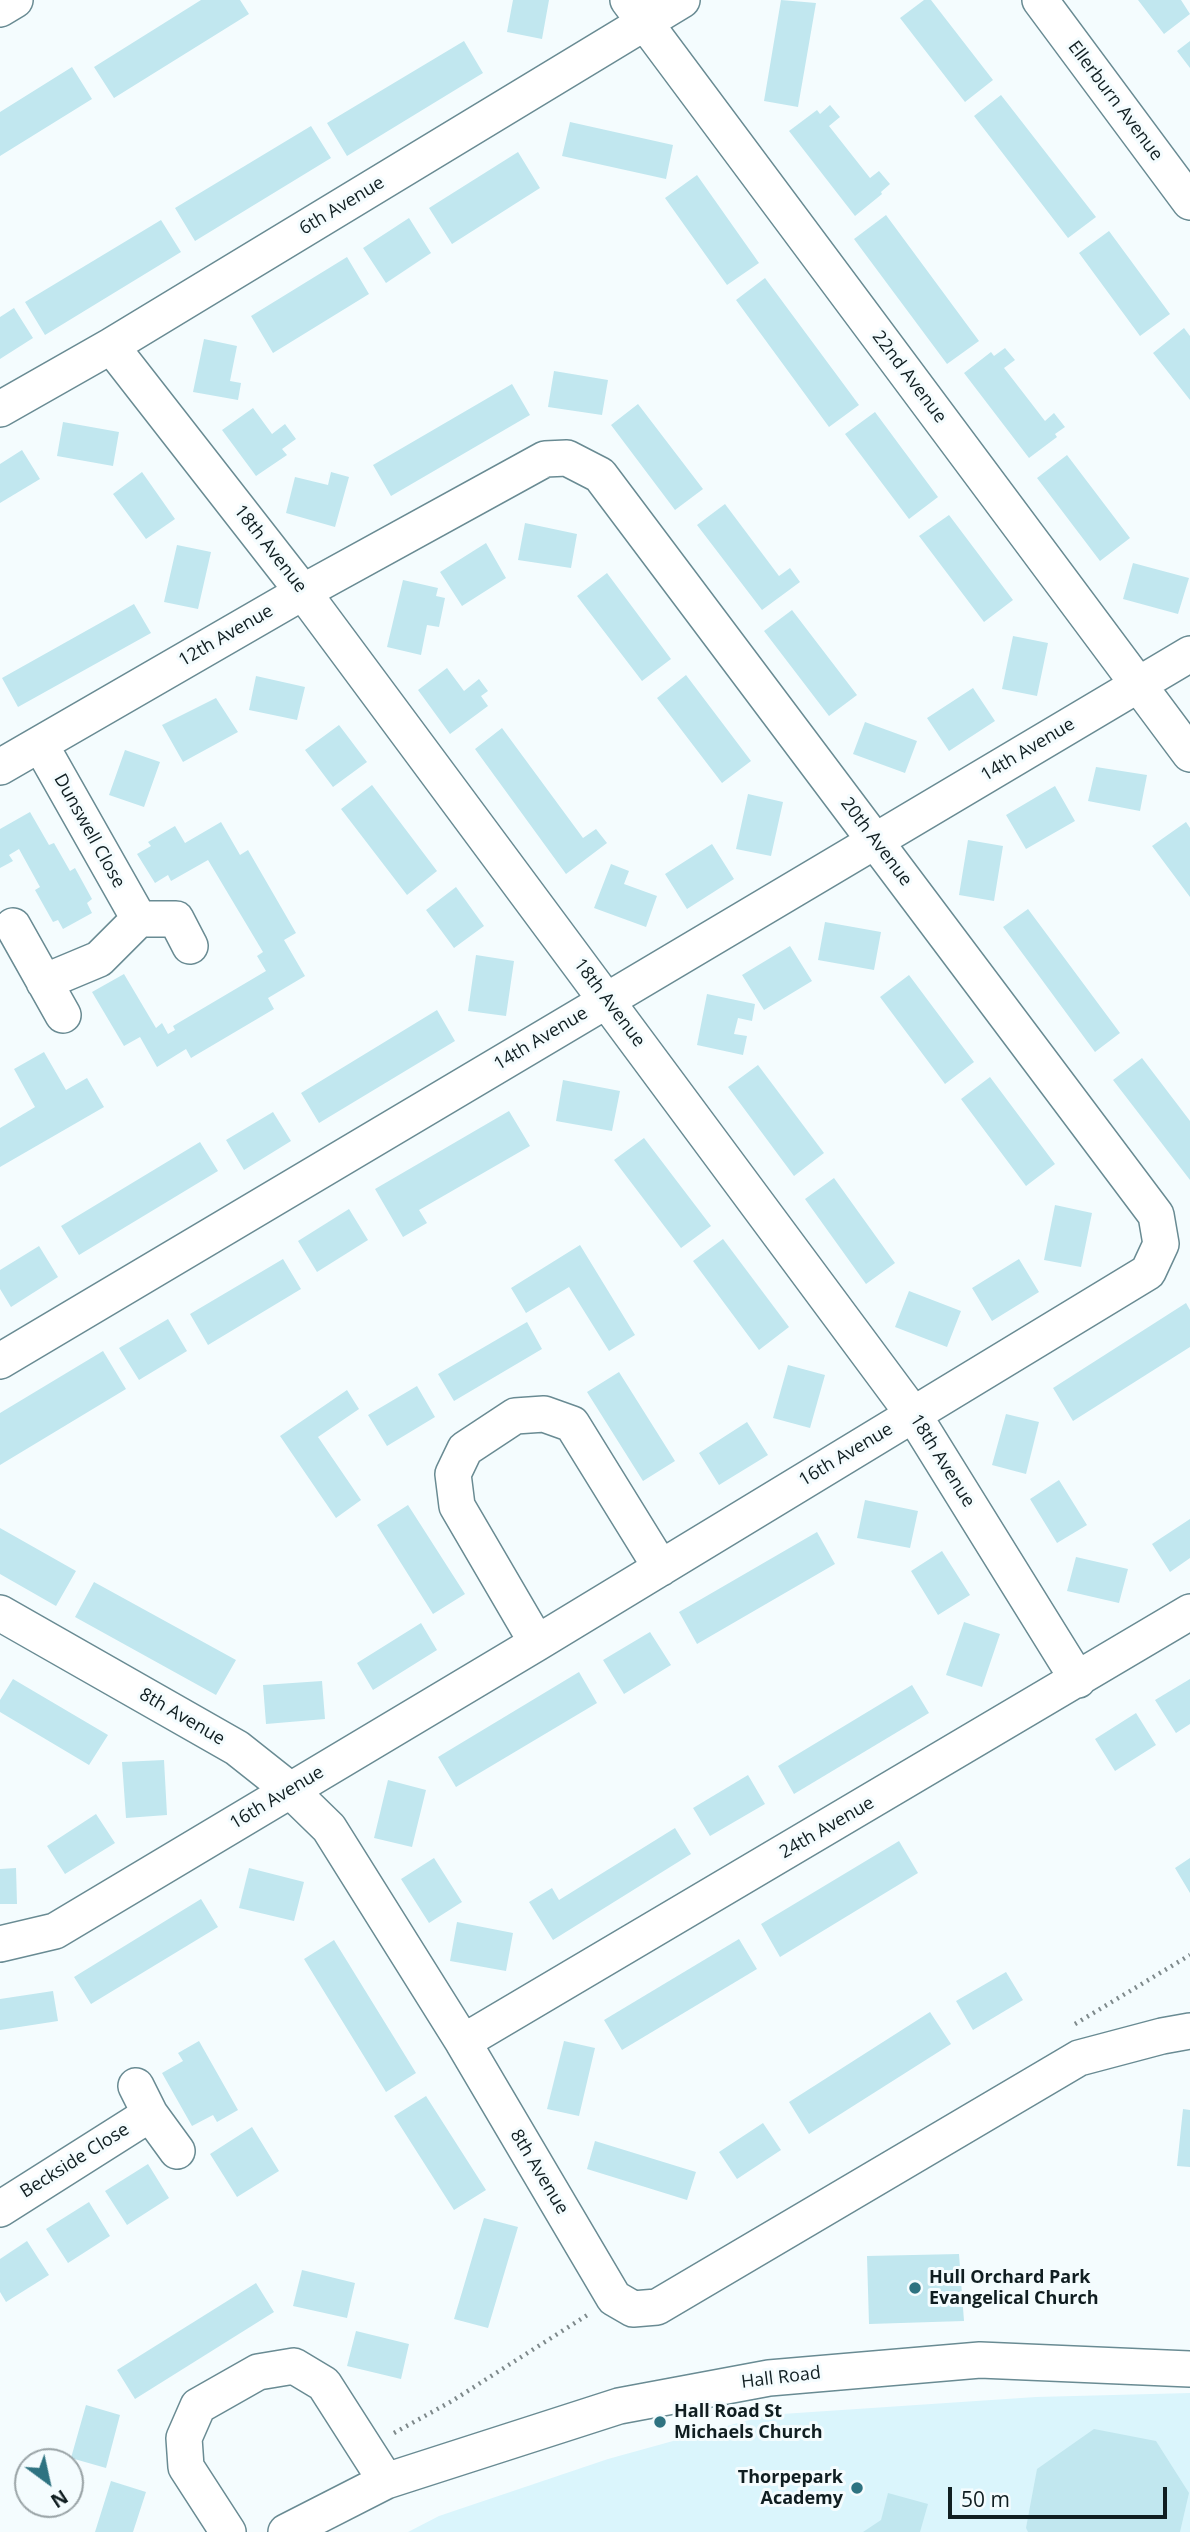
<!DOCTYPE html>
<style>
body{margin:0}
#map{position:relative;width:1190px;height:2532px;overflow:hidden;background:#f4fcfe;font-family:"Open Sans",sans-serif}
canvas{display:block}
.north{position:absolute;left:14px;top:2448px;width:70px;height:70px;box-sizing:border-box;background:#f4fcfe;border:2px solid #99a3a6;border-radius:50%;rotate:147deg;font-size:19px;font-weight:700;line-height:28px;text-align:center;color:#101e21}
.north::after{content:'';display:block;margin:auto;width:24px;height:32px;background:#2e7381;clip-path:polygon(50% 0,100% 100%,50% 72%,0 100%)}
.scale{position:absolute;left:948px;top:2487px;width:219px;height:32px;box-sizing:border-box;border:4px solid #101e21;border-top:0;padding-left:9px;font-size:21px;line-height:24px;white-space:nowrap;color:#101e21;-webkit-text-stroke:5px #f4fcfe;paint-order:stroke}
</style>
<div id="map">
<canvas width="1190" height="2532"></canvas>
<div class="north">N</div>
<div class="scale">50 m</div>
</div>
<script>
const c = document.querySelector('canvas').getContext('2d');
c.lineJoin = 'round';
function fill(path, color) { c.fillStyle = color; c.fill(path, 'evenodd'); }
const shape = rows => new Path2D(rows.map(r => 'M' + r).join(''));
function strokePath(path, color, width, dash) { c.strokeStyle = color; c.lineWidth = width; c.lineCap = dash ? 'butt' : 'round'; c.setLineDash(dash || []); c.stroke(path); }
function write(font, color, halo, rows, align = 'center') {
  c.font = font + ' "Open Sans",sans-serif'; c.lineWidth = 6; c.setLineDash([]); c.textBaseline = 'middle'; c.strokeStyle = halo; c.fillStyle = color; for (const [text, x, y, turn = 0] of rows) {
    c.save(); c.translate(x, y); c.rotate((+turn || 0) * Math.PI / 180); c.textAlign = isNaN(turn) ? turn : align; if (halo) c.strokeText(text, 0, 0); c.fillText(text, 0, 0); c.restore();
  }
}
fill(shape([
 [1190,2393,1190,2532,408,2532,439,2516,608,2459,767,2415,1036,2397]
]), '#daf5fc');
fill(shape([
 [201,0,240,0,249,14,114,98,94,67],
 [513,0,549,0,542,39,507,32],
 [781,0,816,3,798,107,764,101],
 [924,0,931,0,993,80,965,102,900,18],
 [1138,0,1181,0,1190,14,1164,34],
 [464,41,483,73,347,156,327,123],
 [1190,41,1190,68,1177,51],
 [72,67,92,99,0,156,0,112],
 [1001,95,1096,217,1068,238,974,116],
 [830,105,840,117,829,126,870,178,879,171,890,184,881,192,882,194,855,216,789,131,817,110,820,114],
 [570,122,673,145,666,179,562,156],
 [311,126,331,158,195,241,175,208],
 [518,152,540,188,452,244,429,208],
 [697,175,759,263,727,285,665,198],
 [886,215,979,341,947,364,854,239],
 [409,218,431,253,386,283,363,248],
 [161,220,181,252,45,335,25,302],
 [1109,231,1170,314,1140,336,1079,253],
 [347,257,369,294,273,353,251,316],
 [765,278,859,405,829,427,736,300],
 [14,308,33,338,0,359,0,317],
 [1184,328,1190,336,1190,400,1153,353],
 [204,339,237,346,230,381,241,383,238,400,193,392],
 [1005,348,1015,360,1004,368,1045,421,1054,413,1065,427,1055,434,1057,437,1029,458,964,373,991,352,994,356],
 [554,371,608,380,602,415,548,407],
 [512,384,530,415,391,496,373,465],
 [638,404,703,489,675,510,611,425],
 [253,408,272,434,285,424,296,439,282,449,287,455,256,476,222,430],
 [875,412,938,497,909,519,845,434],
 [63,422,119,432,113,466,57,456],
 [22,450,40,479,0,503,0,464],
 [1067,455,1130,538,1100,561,1037,478],
 [142,472,175,519,146,539,113,494],
 [331,472,349,477,335,527,286,513,295,477,328,485],
 [725,504,779,576,790,568,800,582,762,610,697,525],
 [949,515,1013,600,984,622,919,536],
 [525,523,577,534,571,568,518,560],
 [486,543,506,578,462,606,440,572],
 [177,545,211,552,198,609,164,602],
 [1133,563,1189,578,1178,614,1123,599],
 [607,573,671,659,642,681,577,596],
 [403,580,438,588,436,596,445,598,439,627,427,625,421,655,387,647],
 [134,604,151,633,18,707,2,678],
 [792,610,857,695,829,716,764,631],
 [1013,636,1048,643,1037,696,1002,689],
 [447,668,464,691,479,679,488,691,481,696,488,706,450,734,418,690],
 [686,675,751,761,722,783,657,698],
 [256,676,305,687,297,720,249,710],
 [973,688,995,721,949,751,927,718],
 [216,698,238,732,183,762,162,725],
 [865,722,917,741,905,773,853,754],
 [339,725,367,762,333,787,305,750],
 [502,728,583,838,596,829,607,843,566,874,475,749],
 [125,750,160,762,144,807,109,795],
 [1096,767,1147,775,1140,811,1088,801],
 [372,785,437,871,407,895,341,809],
 [1055,786,1075,821,1026,849,1006,815],
 [748,794,783,802,771,856,736,849],
 [30,812,49,845,54,843,70,871,75,868,92,899,87,903,92,913,63,929,58,920,53,922,35,890,40,887,19,849,9,855,13,861,0,868,0,829],
 [221,822,240,855,248,850,296,933,284,940,305,976,268,998,274,1009,191,1058,186,1049,157,1067,140,1037,124,1046,92,992,124,974,156,1028,162,1023,168,1034,175,1030,173,1026,266,971,257,956,263,952,208,860,171,881,168,875,155,883,137,854,151,846,148,842,175,826,185,843],
 [1186,822,1190,828,1190,897,1152,846],
 [968,840,1003,846,994,901,959,895],
 [712,844,734,879,687,909,665,874],
 [611,864,629,871,624,884,657,896,646,927,594,908],
 [456,887,484,926,454,948,426,910],
 [1028,909,1120,1033,1095,1052,1003,927],
 [825,922,881,932,874,970,818,960],
 [790,946,812,981,764,1010,742,975],
 [476,955,514,961,506,1016,468,1011],
 [909,975,974,1062,945,1084,880,997],
 [707,994,755,1004,752,1021,738,1018,734,1034,747,1036,743,1055,697,1045],
 [437,1010,455,1041,319,1123,301,1093],
 [44,1052,66,1090,87,1078,104,1107,0,1167,0,1128,35,1107,14,1069],
 [1142,1058,1190,1121,1190,1180,1113,1080],
 [758,1065,824,1153,794,1176,728,1087],
 [990,1077,1055,1164,1026,1186,961,1099],
 [563,1080,620,1091,612,1131,556,1121],
 [509,1111,530,1146,419,1210,427,1223,403,1237,375,1189],
 [273,1112,291,1141,244,1170,226,1140],
 [644,1138,711,1226,681,1248,614,1160],
 [200,1142,218,1171,79,1255,61,1226],
 [834,1178,895,1263,866,1284,805,1199],
 [1055,1205,1092,1213,1081,1267,1044,1260],
 [349,1209,368,1240,317,1272,298,1241],
 [723,1239,789,1327,759,1350,693,1261],
 [580,1245,635,1335,609,1351,569,1287,526,1313,511,1288],
 [39,1246,58,1277,11,1307,0,1289,0,1270],
 [283,1259,301,1289,208,1345,190,1314],
 [1019,1259,1039,1292,992,1321,972,1288],
 [909,1291,961,1311,947,1347,895,1327],
 [1186,1303,1190,1310,1190,1347,1073,1421,1053,1388],
 [168,1319,187,1351,139,1380,119,1348],
 [527,1322,542,1349,454,1401,438,1374],
 [103,1351,126,1389,0,1465,0,1413],
 [788,1365,825,1375,810,1428,773,1418],
 [619,1372,675,1461,643,1481,587,1392],
 [417,1386,435,1417,387,1446,368,1415],
 [347,1390,359,1409,318,1437,361,1500,336,1518,280,1436],
 [1006,1414,1039,1422,1026,1474,992,1465],
 [747,1422,768,1455,719,1485,699,1453],
 [1059,1480,1087,1525,1057,1543,1030,1499],
 [865,1500,918,1511,910,1548,857,1538],
 [408,1505,465,1594,433,1614,377,1525],
 [1190,1519,1190,1558,1170,1572,1152,1544],
 [0,1528,76,1571,56,1606,0,1574],
 [817,1532,835,1564,697,1644,679,1612],
 [942,1551,970,1595,938,1615,911,1571],
 [1076,1557,1128,1569,1119,1603,1067,1591],
 [94,1582,236,1660,216,1695,75,1617],
 [964,1622,1000,1634,982,1687,946,1675],
 [421,1623,437,1650,373,1690,357,1663],
 [650,1632,671,1665,624,1694,603,1660],
 [579,1672,597,1703,456,1787,438,1757],
 [13,1679,108,1735,89,1765,0,1712,0,1700],
 [1190,1679,1190,1724,1176,1733,1155,1700],
 [322,1681,325,1719,266,1724,263,1685],
 [912,1685,929,1713,794,1794,778,1766],
 [1136,1713,1156,1745,1115,1771,1095,1739],
 [164,1760,167,1815,126,1818,122,1762],
 [748,1775,765,1804,710,1836,693,1808],
 [388,1780,426,1790,412,1847,374,1838],
 [96,1814,115,1843,65,1874,47,1846],
 [675,1828,691,1854,553,1940,529,1902,552,1888,559,1900],
 [899,1841,918,1873,780,1957,761,1924],
 [434,1858,462,1902,429,1923,401,1879],
 [1190,1858,1190,1893,1175,1868],
 [16,1868,17,1904,0,1904,0,1869],
 [249,1868,304,1882,294,1921,239,1908],
 [201,1899,218,1927,91,2004,74,1977],
 [457,1922,513,1933,506,1971,450,1961],
 [739,1939,757,1969,622,2050,604,2020],
 [334,1940,416,2073,386,2092,304,1959],
 [1006,1972,1023,2000,973,2030,956,2001],
 [53,1991,58,2021,0,2030,0,1999],
 [930,2012,951,2044,809,2134,789,2102],
 [199,2041,238,2110,217,2122,213,2115,192,2126,162,2073,183,2061,178,2053],
 [564,2041,595,2048,579,2116,547,2109],
 [426,2096,486,2190,454,2210,394,2116],
 [1183,2109,1190,2110,1190,2167,1177,2166],
 [763,2123,781,2150,737,2179,719,2152],
 [252,2127,279,2171,237,2197,210,2154],
 [595,2141,696,2172,687,2200,587,2169],
 [148,2164,169,2198,127,2225,105,2191],
 [89,2202,110,2236,68,2263,46,2229],
 [484,2218,518,2227,488,2328,454,2319],
 [27,2241,49,2275,6,2302,0,2292,0,2259],
 [959,2254,964,2321,869,2324,867,2256],
 [302,2270,355,2283,347,2318,293,2306],
 [256,2283,274,2312,135,2399,117,2370],
 [356,2331,409,2344,401,2379,347,2366],
 [86,2405,120,2415,106,2468,71,2458],
 [1094,2429,1156,2441,1189,2493,1180,2532,1028,2532,1026,2528,1037,2469],
 [111,2481,146,2492,133,2532,95,2532],
 [888,2493,928,2504,920,2532,863,2532,881,2520]
]), '#c1e7ef');
const minor = shape([
 [628,0,1190,754],
 [1040,0,1190,202],
 [0,9,15,0],
 [111,346,303,592,913,1414,1078,1680],
 [0,409,111,346,682,0],
 [40,744,139,919,176,919,190,946],
 [0,767,303,592,545,459,567,458,600,475,1156,1215,1161,1244,1148,1272,537,1643,55,1931,0,1944],
 [13,926,63,1015],
 [44,982,99,959,139,919],
 [0,1361,1190,654],
 [0,1613,237,1748,290,1790,329,1828,463,2042,614,2298,633,2309,657,2307,1079,2058,1162,2036,1190,2031],
 [537,1643,457,1506,453,1474,465,1449,515,1416,544,1414,572,1424,661,1568],
 [463,2042,1190,1612],
 [136,2086,150,2114,177,2151],
 [0,2209,150,2114],
 [228,2532,186,2467,184,2438,198,2406,258,2372,294,2366,324,2384,386,2481],
 [286,2532,386,2481,619,2406,769,2378,980,2360,1190,2369]
]);
strokePath(minor, '#698b93', 38);
strokePath(shape([
 [1075,2024,1190,1955],
 [394,2433,452,2401,589,2314]
]), '#7e898b', 4.5, [2, 5]);
strokePath(minor, '#fff', 35);
for (const [x, y, r, color] of [
 [915,2288,7,"#2e7381"],
 [660,2422,7,"#2e7381"],
 [857,2488,7,"#2e7381"]
]) { const dot = new Path2D(); dot.arc(x, y, r, 0, 2 * Math.PI); c.fillStyle = color; c.fill(dot); strokePath(dot, '#f4fcfe', 2.5); }
write('18px', '#101e21', '#f4fcfe', [
 ["Ellerburn Avenue",1115,101,53],
 ["6th Avenue",342,206,-31],
 ["22nd Avenue",909,377,53],
 ["18th Avenue",270,549,52],
 ["12th Avenue",226,636,-30],
 ["14th Avenue",1028,750,-31],
 ["Dunswell Close",89,831,61],
 ["20th Avenue",876,842,53],
 ["18th Avenue",609,1003,53],
 ["14th Avenue",541,1039,-31],
 ["16th Avenue",846,1455,-31],
 ["18th Avenue",942,1461,58],
 ["8th Avenue",182,1717,30],
 ["16th Avenue",277,1798,-31],
 ["24th Avenue",827,1828,-30],
 ["Beckside Close",75,2161,-32],
 ["8th Avenue",539,2172,59],
 ["Hall Road",781,2378,-7]
]);
write('bold 18px', '#101e21', '#f4fcfe', [
 ["Hull Orchard Park",929,2278],
 ["Evangelical Church",929,2299],
 ["Hall Road St",674,2412],
 ["Michaels Church",674,2433],
 ["Thorpepark",843,2478,"right"],
 ["Academy",843,2499,"right"]
], 'left');
</script>
